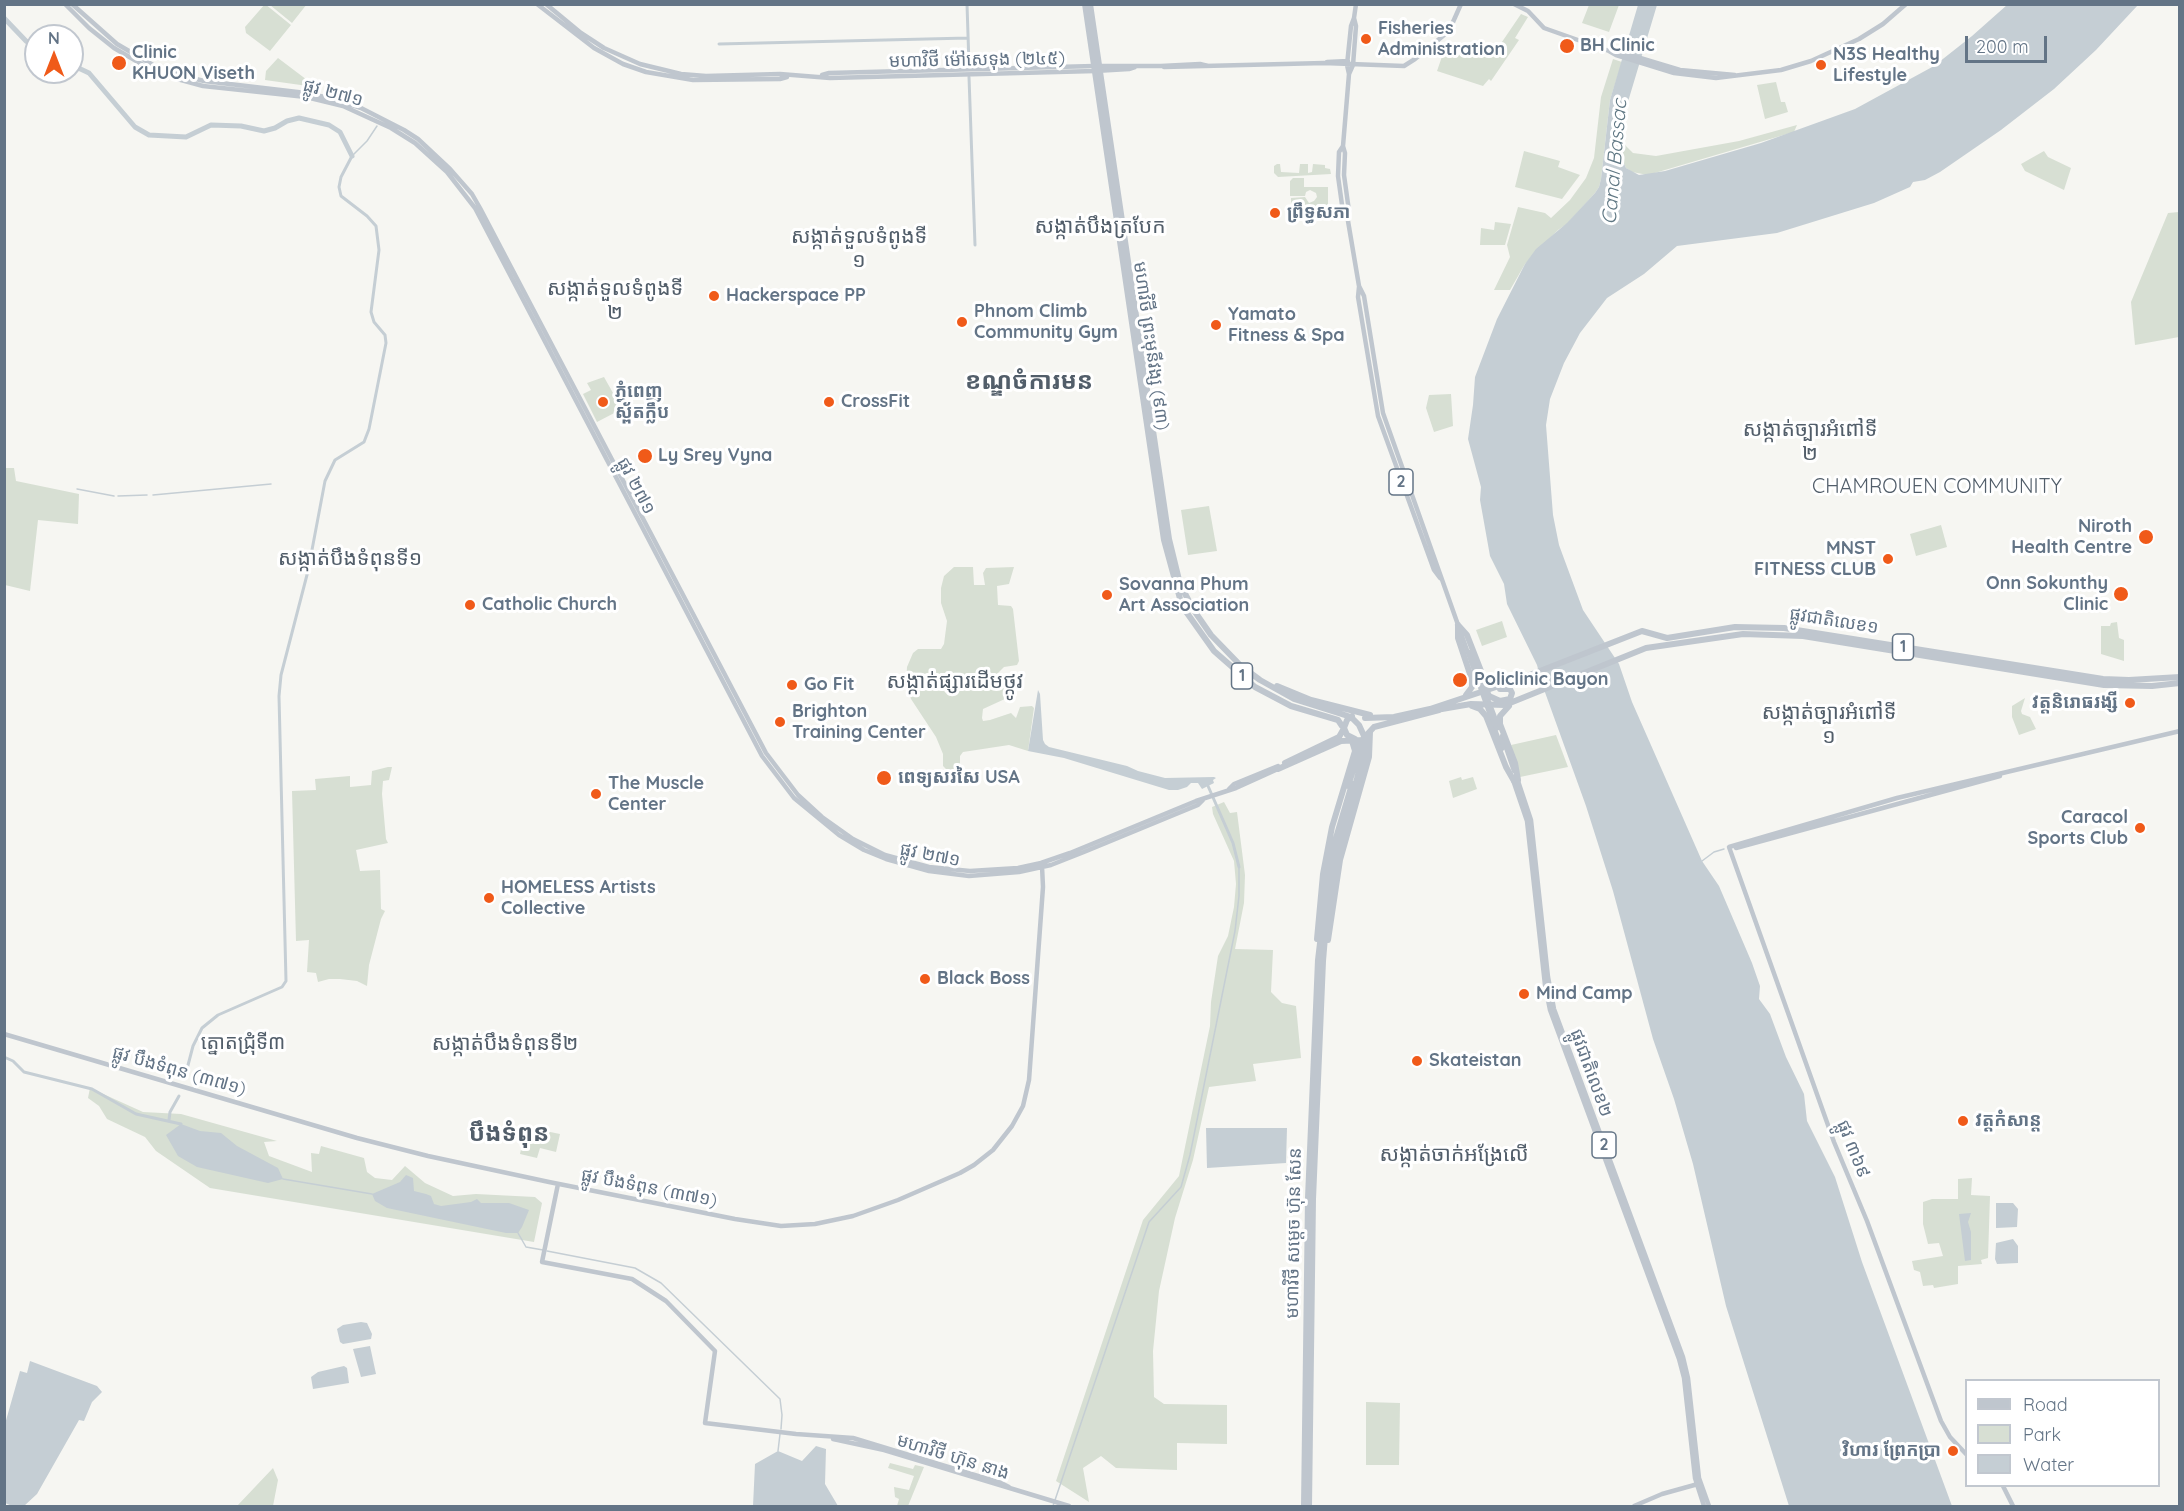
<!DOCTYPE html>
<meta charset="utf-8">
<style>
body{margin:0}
#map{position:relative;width:2184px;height:1511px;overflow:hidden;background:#f6f6f2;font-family:Quicksand,sans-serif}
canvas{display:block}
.frame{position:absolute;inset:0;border:6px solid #637486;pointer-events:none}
.legend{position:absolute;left:1965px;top:1379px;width:195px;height:108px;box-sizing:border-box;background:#fff;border:2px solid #c1c7cf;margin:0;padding:8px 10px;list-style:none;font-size:18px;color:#637486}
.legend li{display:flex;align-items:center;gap:12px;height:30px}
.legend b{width:30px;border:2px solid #c1c7cf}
.north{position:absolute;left:24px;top:24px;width:60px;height:60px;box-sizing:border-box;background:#fff;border:2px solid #c1c7cf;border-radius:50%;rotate:0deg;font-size:16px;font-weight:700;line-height:24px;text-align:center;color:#637486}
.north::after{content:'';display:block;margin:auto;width:21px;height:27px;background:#f05a19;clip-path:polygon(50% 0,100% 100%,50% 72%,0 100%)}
.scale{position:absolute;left:1965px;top:36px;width:82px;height:27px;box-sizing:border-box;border:3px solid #637486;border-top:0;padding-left:8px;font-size:18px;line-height:21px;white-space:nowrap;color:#637486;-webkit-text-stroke:4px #fff;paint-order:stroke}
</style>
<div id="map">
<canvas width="2184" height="1511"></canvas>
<div class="frame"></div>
<ul class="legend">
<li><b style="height:8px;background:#bfc6ce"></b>Road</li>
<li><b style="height:16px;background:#d7dfd3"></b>Park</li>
<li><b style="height:16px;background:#c5ced4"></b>Water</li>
</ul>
<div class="north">N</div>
<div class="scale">200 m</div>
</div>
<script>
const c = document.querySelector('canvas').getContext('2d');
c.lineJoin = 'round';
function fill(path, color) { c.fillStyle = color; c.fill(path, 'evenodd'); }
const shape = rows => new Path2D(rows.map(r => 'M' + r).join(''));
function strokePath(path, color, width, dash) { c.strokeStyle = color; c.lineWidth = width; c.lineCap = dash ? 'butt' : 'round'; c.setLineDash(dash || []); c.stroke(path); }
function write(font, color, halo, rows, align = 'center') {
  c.font = font + ' Quicksand,"Noto Sans Khmer",sans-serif'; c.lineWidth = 6; c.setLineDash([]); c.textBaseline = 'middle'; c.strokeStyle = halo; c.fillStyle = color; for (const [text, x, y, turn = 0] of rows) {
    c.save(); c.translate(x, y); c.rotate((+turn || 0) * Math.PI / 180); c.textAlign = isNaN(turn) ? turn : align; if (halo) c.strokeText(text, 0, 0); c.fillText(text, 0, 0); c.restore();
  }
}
fill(shape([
 [265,4,291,25,270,51,246,33,245,27],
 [307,4,292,23,270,5,270,4],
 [1589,5,1597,6,1598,5,1619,5,1609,32,1582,23],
 [1521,14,1528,17,1515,38,1519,40,1491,81,1489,79,1483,86,1437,71,1447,42,1491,58],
 [278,58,315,86,315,87,265,80,266,71],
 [1613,59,1622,62,1610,100,1601,179,1599,187,1595,193,1567,224,1558,230,1525,264,1510,290,1494,290,1510,257,1507,245,1518,207,1545,213,1551,218,1570,200,1586,178,1594,158,1601,97],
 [1776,82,1781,102,1785,102,1788,112,1765,119,1757,85],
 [1797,125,1794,132,1648,175,1632,172,1626,168,1623,161,1623,143,1633,153,1656,156,1739,141],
 [1524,151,1560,161,1558,167,1580,175,1562,199,1515,187],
 [2044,151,2048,157,2071,168,2064,190,2025,171,2021,164],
 [1277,164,1280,164,1281,172,1299,173,1300,164,1308,164,1308,173,1312,172,1313,164,1325,165,1325,168,1330,169,1331,174,1278,177,1274,173,1274,166],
 [1293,178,1304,178,1304,187,1328,187,1328,207,1300,207,1299,210,1291,210,1291,198,1305,197,1309,203,1314,201,1317,197,1316,193,1310,190,1306,192,1305,196,1290,196,1290,181],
 [2179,212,2179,337,2135,345,2131,302,2168,213],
 [1495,222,1511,224,1505,245,1480,245,1481,228,1494,230],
 [604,377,622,409,597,422,583,394,591,390,587,383],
 [1451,394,1453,426,1434,432,1426,408,1429,395],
 [4,468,14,468,16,481,79,494,78,524,38,520,30,591,5,585],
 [1209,506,1217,551,1188,555,1181,510],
 [1941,525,1947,547,1916,556,1910,534],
 [954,567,973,567,974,585,985,585,983,573,986,568,1014,567,1009,584,997,586,998,605,1011,606,1013,609,1019,661,1017,665,1004,667,996,675,995,682,1007,682,1007,698,983,709,982,718,983,721,990,720,1011,713,1016,718,1020,707,1032,706,1034,708,1028,751,1009,745,963,752,960,756,960,766,950,773,943,766,943,754,936,737,911,699,906,687,907,667,913,653,918,649,941,649,944,644,947,621,941,603,941,588,944,576],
 [1502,621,1507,637,1482,646,1476,630],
 [2117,622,2119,638,2124,640,2124,661,2101,654,2101,626,2110,626,2111,623],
 [2025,698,2021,711,2022,714,2030,717,2036,729,2019,735,2012,717,2012,706],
 [1556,735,1568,767,1520,777,1511,745],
 [388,767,392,767,389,780,383,781,382,794,386,839,388,843,356,850,360,871,380,870,381,909,385,911,381,919,369,965,367,986,357,981,340,979,329,979,318,982,316,973,307,972,309,940,296,941,292,791,316,790,315,779,350,776,350,787,371,785,372,771],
 [1461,777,1462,780,1473,777,1477,789,1453,798,1449,781],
 [1224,802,1230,813,1237,812,1245,875,1244,903,1235,949,1273,950,1271,992,1282,1003,1296,1006,1301,1058,1253,1064,1256,1081,1209,1087,1193,1160,1175,1218,1159,1291,1153,1351,1154,1397,1164,1404,1227,1405,1227,1444,1177,1443,1177,1470,1116,1468,1101,1456,1083,1468,1089,1502,1056,1481,1143,1220,1179,1176,1210,1026,1211,1002,1218,956,1228,936,1234,907,1236,884,1234,861,1213,814,1212,807],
 [90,1088,143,1112,181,1114,277,1141,264,1142,269,1156,312,1172,311,1153,319,1154,321,1146,364,1158,367,1172,375,1178,392,1180,405,1166,425,1183,453,1196,476,1194,535,1197,542,1203,534,1242,210,1188,156,1151,145,1137,107,1119,99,1106,88,1098],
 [526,1127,560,1134,556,1152,540,1148,537,1158,520,1154],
 [1972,1178,1971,1195,1990,1196,1988,1258,1981,1260,1982,1264,1958,1266,1958,1284,1934,1288,1933,1285,1923,1286,1920,1272,1914,1270,1912,1261,1943,1256,1939,1243,1928,1244,1923,1224,1923,1202,1932,1199,1958,1199,1958,1179],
 [1366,1402,1400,1403,1399,1465,1366,1465],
 [890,1463,913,1469,915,1465,924,1467,908,1506,897,1506,899,1499,895,1497,894,1487,909,1490,914,1476,888,1468],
 [273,1468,278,1480,273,1506,237,1506]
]), '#d7dfd3');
fill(shape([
 [1638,5,1657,5,1624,115,1623,161,1626,168,1639,175,1665,171,1761,143,1855,109,1934,66,1972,36,2007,5,2138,5,2096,50,2054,89,2001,130,1940,172,1925,180,1913,182,1910,187,1874,203,1777,233,1677,246,1644,274,1607,298,1580,333,1564,363,1550,399,1546,425,1553,515,1559,545,1583,610,1619,664,1632,702,1702,861,1719,886,1752,963,1760,986,1759,999,1770,1014,1786,1057,1804,1094,1807,1121,1835,1177,1862,1262,1952,1506,1789,1506,1726,1306,1693,1164,1674,1099,1653,1039,1613,891,1586,806,1542,684,1537,665,1507,604,1504,584,1490,556,1480,500,1481,487,1468,439,1473,405,1475,377,1497,319,1525,264,1536,249,1567,223,1595,193,1599,187,1601,179,1610,100],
 [1038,690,1040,694,1043,740,1045,744,1049,747,1127,766,1138,771,1165,778,1214,777,1216,778,1213,780,1214,783,1202,789,1198,783,1191,783,1187,787,1178,790,1169,790,1064,758,1028,751],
 [181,1124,200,1131,221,1133,237,1146,278,1168,283,1179,268,1183,197,1167,178,1156,166,1135],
 [1206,1128,1287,1128,1286,1163,1207,1168],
 [406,1175,413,1178,414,1191,426,1194,431,1196,434,1204,441,1206,471,1202,477,1199,481,1203,509,1203,529,1210,522,1227,518,1233,506,1233,387,1208,375,1201,372,1194,400,1182],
 [1996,1203,2013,1203,2018,1209,2017,1227,1996,1228],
 [1971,1213,1968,1222,1971,1232,1971,1260,1965,1261,1959,1214],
 [2013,1239,2018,1246,2018,1263,1997,1264,1995,1259,1996,1243],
 [361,1322,367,1323,372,1334,371,1339,343,1344,340,1342,337,1329,343,1325],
 [370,1346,376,1374,361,1377,353,1349],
 [30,1361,97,1386,102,1392,92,1402,84,1421,79,1420,37,1494,24,1506,12,1506,5,1503,5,1424,20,1371,27,1373],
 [344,1366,347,1368,349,1383,313,1389,311,1377,318,1372],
 [816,1446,826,1449,825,1484,838,1506,753,1506,755,1464,778,1451,802,1461]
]), '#c5ced4');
strokePath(shape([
 [352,156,367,141,377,126],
 [77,489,114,496],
 [153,495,271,484],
 [118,496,147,495],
 [1702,861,1714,852,1724,849],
 [283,1179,372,1194],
 [518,1233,526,1247,543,1250],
 [547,1251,635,1268,661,1283,780,1399,782,1415,781,1429],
 [778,1451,780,1434],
 [1053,1506,1149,1222,1181,1187,1190,1155,1235,931,1239,896,1239,867]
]), '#c5ced4', 1.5);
strokePath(shape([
 [967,4,969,65],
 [719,44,968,38],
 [969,77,975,245],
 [1208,786,1233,843,1239,867],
 [4,1057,13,1061,24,1072,92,1089,136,1114,181,1124],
 [187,1069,193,1046,202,1028,218,1015,282,987,286,981,279,696,281,675,308,571,325,481,335,460,364,442,369,429,386,343,385,335,374,322,371,312,379,250,376,226,367,216,341,196,339,187,341,177,352,156],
 [169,1120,170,1112,179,1096]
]), '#c5ced4', 3);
strokePath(shape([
 [4,18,26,41,36,47],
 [72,65,89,73,135,127,149,135,186,137,211,125,241,126,264,131,275,128,287,121,299,118,329,125,340,132,352,156]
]), '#c5ced4', 5);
strokePath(shape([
 [65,4,89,28,114,48,150,69,170,77,203,86,306,97,343,106,391,128,415,143,447,172,475,208,762,756,794,798,839,835,864,850,886,859,929,871,969,876,1019,872,1051,865,1084,852,1198,805,1203,800],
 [72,4,117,44,153,65,184,76,204,81,306,93,334,99,361,108,404,130,418,139,450,169,472,194,480,208,766,753,798,795,822,817,853,839,885,855,929,867,970,871,1018,868,1041,863,1070,853,1196,801,1236,788,1278,769],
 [537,4,594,48,623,64,646,72,693,80,780,79,787,77],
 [546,4,581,33,604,48,640,64,681,74,706,76,780,74,830,78,1095,71,1129,69,1135,67],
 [1356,4,1354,18,1351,26,1347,65,1349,74,1343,146,1345,153,1344,175,1349,211,1348,221,1359,286,1364,296,1383,413,1502,749],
 [1514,4,1528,11,1544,28,1609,51,1616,55,1674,73,1716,78,1781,70,1811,61,1859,39,1883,24,1906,4],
 [1609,51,1617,51,1680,70,1735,75],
 [1327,62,1348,61],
 [1164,67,1324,63,1404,66,1415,59,1449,31,1461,4],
 [1349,74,1353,65,1356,26,1354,18],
 [822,75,829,73,1094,66,1161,66,1200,64,1208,66],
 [1343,146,1339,152,1338,176,1343,212,1347,219],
 [1359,287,1358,297,1378,416,1434,570,1440,578],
 [1470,652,1479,675],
 [1486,694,1499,728],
 [1502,736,1514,771],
 [1517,778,1531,820,1548,977,1554,1009,1683,1357,1688,1378,1699,1478,1709,1506],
 [1513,780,1527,821,1545,985,1550,1010,1679,1359,1684,1378,1695,1478,1704,1506],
 [1229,789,1234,784,1278,766],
 [1736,848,2000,776],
 [4,1034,357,1138,428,1156,549,1182,735,1219,781,1226,815,1224,853,1216,898,1200,960,1173,974,1165,993,1150,1012,1126,1023,1106,1029,1080,1043,887,1042,866],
 [558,1184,542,1262,632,1279,666,1301,715,1351,705,1423,796,1434,853,1438,1001,1483,1009,1487],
 [833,1439,884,1450,1069,1506],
 [1966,1454,1950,1437,1941,1421,1867,1221,1834,1142,1729,847,1897,798,2180,731],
 [2003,1486,2013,1506],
 [1634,1506,1662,1494,1698,1484]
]), '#bfc6ce', 4.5);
strokePath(shape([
 [1085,4,1164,540,1182,606,1214,651,1255,687,1291,706,1338,720,1342,726],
 [1090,4,1169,539,1180,584,1193,609,1211,635,1241,666,1260,680,1294,699,1351,717,1359,725,1364,736,1364,753,1335,859,1328,901,1323,961,1313,1199,1309,1506],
 [1458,625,1467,635,1483,676,1489,681,1498,683],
 [1458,625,1458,638,1472,680,1472,687,1466,695],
 [1479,674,1489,696,1500,701,1510,699,1512,693,1510,689,1500,689],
 [1277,686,1311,700,1370,715],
 [1472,706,1480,709,1486,716,1506,767,1514,781],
 [1509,706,1500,716,1500,724,1515,763,1518,780],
 [1436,710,1471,704,1505,705,1646,648,1743,634,1803,636,2104,685,2152,686,2180,683],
 [1352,716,1347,720,1344,728,1347,735,1355,739],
 [1365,718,1394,717,1430,709,1517,680,1642,631,1667,638,1735,627,1784,628,2103,679,2129,680,2180,677],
 [1285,763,1339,737,1343,730],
 [1278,769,1341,741,1362,740,1374,727,1439,710],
 [1348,786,1359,752,1359,744,1357,741],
 [1317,939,1323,874,1332,827,1355,751,1352,741],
 [1328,940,1340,860,1369,757,1370,732],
 [1304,1506,1308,1198,1318,960,1330,858,1352,784]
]), '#bfc6ce', 6);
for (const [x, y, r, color] of [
 [1366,39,6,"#f05a19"],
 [1567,46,8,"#f05a19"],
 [119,63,8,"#f05a19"],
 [1821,65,6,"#f05a19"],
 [1275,213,6,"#f05a19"],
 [714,296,6,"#f05a19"],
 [962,322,6,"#f05a19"],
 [1216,325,6,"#f05a19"],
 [603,402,6,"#f05a19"],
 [829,402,6,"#f05a19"],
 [645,456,8,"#f05a19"],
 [2146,537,8,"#f05a19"],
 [1888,559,6,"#f05a19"],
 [2121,594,8,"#f05a19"],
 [1107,595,6,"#f05a19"],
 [470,605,6,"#f05a19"],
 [1460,680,8,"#f05a19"],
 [792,685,6,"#f05a19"],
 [2130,703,6,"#f05a19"],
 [780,722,6,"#f05a19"],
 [884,778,8,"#f05a19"],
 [596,794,6,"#f05a19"],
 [2140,828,6,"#f05a19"],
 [489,898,6,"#f05a19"],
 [925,979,6,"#f05a19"],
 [1524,994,6,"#f05a19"],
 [1417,1061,6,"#f05a19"],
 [1963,1121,6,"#f05a19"],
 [1953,1451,6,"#f05a19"]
]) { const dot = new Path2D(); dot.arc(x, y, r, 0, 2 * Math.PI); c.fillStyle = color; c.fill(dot); strokePath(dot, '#fff', 2); }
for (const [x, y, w] of [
 [1401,482,24],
 [1903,647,21],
 [1242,676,21],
 [1604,1145,24]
]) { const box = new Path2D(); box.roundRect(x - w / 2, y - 13, w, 26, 4.5); c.fillStyle = '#fff'; c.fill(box); strokePath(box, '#637486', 1.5); }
write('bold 16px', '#637486', null, [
 ["2",1401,482],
 ["1",1903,647],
 ["1",1242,676],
 ["2",1604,1145]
]);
write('bold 18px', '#637486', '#fff', [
 ["Fisheries",1378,29],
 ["Administration",1378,50],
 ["BH Clinic",1580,46],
 ["Clinic",132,53],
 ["KHUON Viseth",132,74],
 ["N3S Healthy",1833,55],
 ["Lifestyle",1833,76],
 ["ព្រឹទ្ធសភា",1287,213],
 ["Hackerspace PP",726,296],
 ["Phnom Climb",974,312],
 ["Community Gym",974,333],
 ["Yamato",1228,315],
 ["Fitness & Spa",1228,336],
 ["ភ្នំពេញ",615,392],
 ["ស្ព័តក្លឹប",615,413],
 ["CrossFit",841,402],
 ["Ly Srey Vyna",658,456],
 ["Niroth",2132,527,"right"],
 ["Health Centre",2132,548,"right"],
 ["MNST",1876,549,"right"],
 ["FITNESS CLUB",1876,570,"right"],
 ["Onn Sokunthy",2108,584,"right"],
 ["Clinic",2108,605,"right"],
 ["Sovanna Phum",1119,585],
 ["Art Association",1119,606],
 ["Catholic Church",482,605],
 ["Policlinic Bayon",1474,680],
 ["Go Fit",804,685],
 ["វត្តនិរោធរង្សី",2118,703,"right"],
 ["Brighton",792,712],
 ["Training Center",792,733],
 ["ពេទ្យសរសៃ USA",898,778],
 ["The Muscle",608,784],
 ["Center",608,805],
 ["Caracol",2128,818,"right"],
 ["Sports Club",2128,839,"right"],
 ["HOMELESS Artists",501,888],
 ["Collective",501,909],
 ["Black Boss",937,979],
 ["Mind Camp",1536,994],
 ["Skateistan",1429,1061],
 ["វត្តកំសាន្ត",1975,1121],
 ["វិហារ ព្រែកប្រា",1941,1451,"right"]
], 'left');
write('18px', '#637486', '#fff', [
 ["មហាវិថី ម៉ៅសេទុង (២៤៥)",977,60,-1],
 ["ផ្លូវ ២៧១",333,93,15],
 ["មហាវិថី ព្រះមុនីវង្ស (៩៣)",1151,346,82],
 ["ផ្លូវ ២៧១",636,486,62],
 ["ផ្លូវជាតិលេខ១",1834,621,9],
 ["ផ្លូវ ២៧១",930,855,11],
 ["ផ្លូវ បឹងទំពុន (៣៧១)",179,1071,16],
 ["ផ្លូវជាតិលេខ២",1591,1073,70],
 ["ផ្លូវ ៣៦៩",1853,1149,68],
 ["ផ្លូវ បឹងទំពុន (៣៧១)",649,1188,11],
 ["មហាវិថី សម្តេច ហ៊ុន សែន",1294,1233,-89],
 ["មហាវិថី ហ៊ុន នាង",953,1457,17]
]);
write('italic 20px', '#5f7783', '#fff', [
 ["Canal Bassac",1615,162,-85]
]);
write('20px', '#525e6a', '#fff', [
 ["CHAMROUEN COMMUNITY",1937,487],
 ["ត្នោតជ្រុំទី៣",243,1043]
]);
write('21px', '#525e6a', '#fff', [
 ["សង្កាត់បឹងត្របែក",1100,227],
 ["សង្កាត់ទួលទំពូងទី",859,237],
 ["១",859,261],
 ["សង្កាត់ទួលទំពូងទី",615,289],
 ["២",615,313],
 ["សង្កាត់ច្បារអំពៅទី",1810,430],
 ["២",1810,454],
 ["សង្កាត់បឹងទំពុនទី១",350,559],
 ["សង្កាត់ផ្សារដើមថ្កូវ",955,682],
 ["សង្កាត់ច្បារអំពៅទី",1829,713],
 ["១",1829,737],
 ["សង្កាត់បឹងទំពុនទី២",505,1044],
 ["សង្កាត់ចាក់អង្រែលើ",1454,1155]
]);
write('bold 24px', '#525e6a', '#fff', [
 ["ខណ្ឌចំការមន",1029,382],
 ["បឹងទំពុន",509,1134]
]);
</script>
